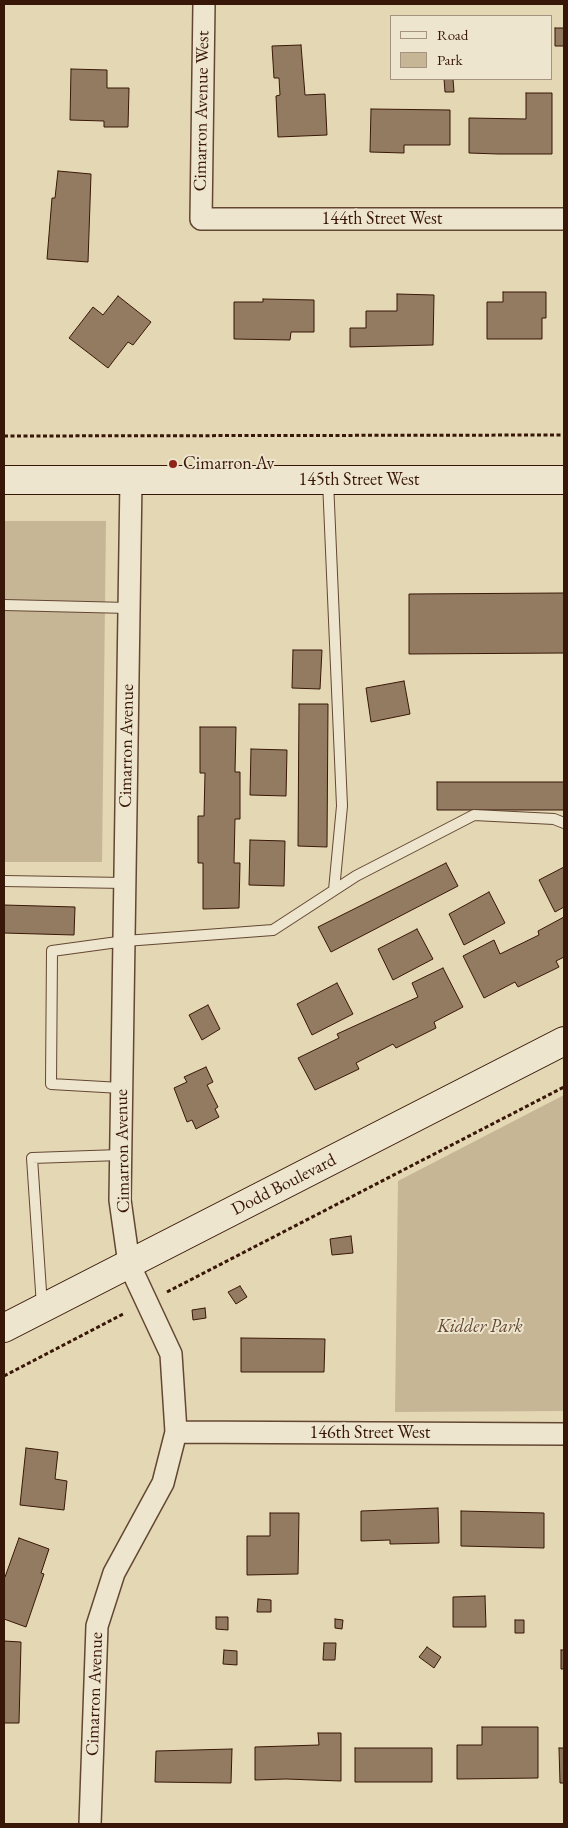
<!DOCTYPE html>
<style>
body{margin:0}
#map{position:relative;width:568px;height:1828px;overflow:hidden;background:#e4d7b3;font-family:"EB Garamond",serif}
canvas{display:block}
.frame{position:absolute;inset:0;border:5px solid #391708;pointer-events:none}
.legend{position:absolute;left:390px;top:15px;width:162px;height:65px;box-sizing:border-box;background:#ede5ce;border:1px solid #a5937f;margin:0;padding:6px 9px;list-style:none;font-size:15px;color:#391708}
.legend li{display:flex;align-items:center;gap:10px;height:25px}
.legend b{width:25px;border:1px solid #a5937f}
</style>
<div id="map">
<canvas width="568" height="1828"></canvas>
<div class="frame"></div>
<ul class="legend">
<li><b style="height:6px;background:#ede5ce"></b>Road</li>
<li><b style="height:14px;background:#c7b696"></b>Park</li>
</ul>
</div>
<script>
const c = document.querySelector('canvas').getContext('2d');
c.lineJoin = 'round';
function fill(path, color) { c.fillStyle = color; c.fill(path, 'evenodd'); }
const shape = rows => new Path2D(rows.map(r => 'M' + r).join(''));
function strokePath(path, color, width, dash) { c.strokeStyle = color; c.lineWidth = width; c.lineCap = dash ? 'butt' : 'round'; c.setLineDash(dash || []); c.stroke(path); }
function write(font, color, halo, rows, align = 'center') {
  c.font = font + ' "EB Garamond",serif'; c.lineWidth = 4; c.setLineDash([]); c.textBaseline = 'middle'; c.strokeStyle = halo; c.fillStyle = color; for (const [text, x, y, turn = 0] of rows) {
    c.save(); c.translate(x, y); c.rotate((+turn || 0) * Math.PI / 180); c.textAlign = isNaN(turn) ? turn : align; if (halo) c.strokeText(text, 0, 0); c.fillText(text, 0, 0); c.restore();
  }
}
fill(shape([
 [4,521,106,521,102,862,4,862],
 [564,1095,564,1411,395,1412,398,1181]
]), '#c7b696');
const building = shape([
 [555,28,564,28,564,46,555,46,555,28],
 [301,45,305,95,325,94,327,135,278,137,276,96,280,95,279,78,274,78,272,46,301,45],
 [71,69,107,70,107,88,129,88,128,127,104,127,104,121,70,120,71,69],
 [444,79,453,79,454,92,445,92,444,79],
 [526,93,552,93,552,154,498,154,469,153,469,118,526,119,526,93],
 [371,109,450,110,450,145,404,145,404,153,370,152,371,109],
 [58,171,91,174,88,262,47,259,52,198,55,198,58,171],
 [503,292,546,292,546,318,542,318,542,339,487,339,487,302,503,302,503,292],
 [397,294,434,295,433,345,350,347,350,328,366,328,366,311,397,311,397,294],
 [118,296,151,322,133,345,128,342,108,368,69,338,93,307,103,315,118,296],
 [263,299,314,300,314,332,291,332,290,340,234,339,234,302,263,302,263,299],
 [564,593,564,653,409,654,409,594,564,593],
 [293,650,322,650,320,689,292,688,293,650],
 [404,681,410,714,371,722,366,688,404,681],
 [299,704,328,704,327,847,298,846,299,704],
 [200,727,236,727,235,772,240,772,240,819,235,819,234,863,240,863,239,908,203,909,203,863,198,863,198,816,204,816,205,773,200,773,200,727],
 [251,749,287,750,286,796,250,795,251,749],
 [437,782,564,782,564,810,437,810,437,782],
 [250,840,285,841,284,886,249,885,250,840],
 [446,863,458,886,331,952,318,927,446,863],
 [564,867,564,907,555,912,539,880,564,867],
 [489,892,505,923,464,945,449,914,489,892],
 [4,905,75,907,74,935,4,933,4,905],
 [564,917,564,957,556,961,559,967,518,987,515,982,484,998,463,956,494,940,500,954,539,935,538,931,564,917],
 [417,929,433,959,393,980,378,949,417,929],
 [443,968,463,1007,434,1022,436,1028,396,1048,393,1044,356,1063,359,1069,315,1090,298,1058,339,1038,337,1034,418,997,412,983,443,968],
 [337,983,353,1014,312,1035,297,1004,337,983],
 [208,1005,220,1029,202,1040,189,1015,208,1005],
 [206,1067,213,1082,207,1085,218,1107,215,1109,219,1117,196,1129,192,1120,187,1122,174,1088,187,1082,184,1077,206,1067],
 [351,1236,353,1253,332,1255,330,1239,351,1236],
 [240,1286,247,1297,236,1304,228,1292,240,1286],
 [205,1308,206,1318,193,1320,192,1310,205,1308],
 [241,1338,325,1339,324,1372,241,1372,241,1338],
 [26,1448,58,1452,55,1479,67,1481,64,1510,20,1505,26,1448],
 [438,1508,439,1543,390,1544,390,1540,361,1541,361,1511,438,1508],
 [461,1511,544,1513,544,1548,461,1546,461,1511],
 [270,1513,299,1513,298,1574,247,1575,247,1536,270,1536,270,1513],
 [19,1538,49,1549,41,1573,44,1574,26,1627,4,1619,4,1577,5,1577,19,1538],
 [485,1596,486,1627,453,1627,453,1597,485,1596],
 [258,1599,271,1600,271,1612,257,1612,258,1599],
 [216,1617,228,1617,228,1630,216,1629,216,1617],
 [335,1619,343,1620,342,1629,335,1628,335,1619],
 [515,1620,524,1620,524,1633,515,1633,515,1620],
 [4,1641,21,1642,19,1723,4,1723,4,1641],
 [324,1643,336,1643,335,1660,323,1660,324,1643],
 [427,1647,441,1657,434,1668,419,1657,427,1647],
 [224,1650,237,1651,237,1665,223,1664,224,1650],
 [561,1650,564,1650,564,1669,561,1669,561,1650],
 [482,1727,538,1727,538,1778,457,1779,457,1745,482,1745,482,1727],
 [318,1733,341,1733,341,1781,286,1779,255,1780,255,1747,319,1745,318,1733],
 [355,1748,432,1748,432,1782,355,1782,355,1748],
 [559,1748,564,1748,564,1783,560,1783,559,1748],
 [232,1749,231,1783,155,1782,156,1751,232,1749]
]);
fill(building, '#927b61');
strokePath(building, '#391708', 1);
const lane = shape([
 [328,481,342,806,334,890],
 [4,605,129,608],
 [4,881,125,883],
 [121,1088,51,1084,52,951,125,941,273,930,356,876,474,815,554,819,564,823],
 [42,1306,32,1158,120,1155]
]);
const street = shape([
 [204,4,201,219,564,219],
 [176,1432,564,1434],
 [90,1824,97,1626,114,1573,163,1483,176,1432,171,1354,129,1264,120,1200,131,480]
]);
const secondary = shape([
 [4,480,564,480],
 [4,1328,564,1041]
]);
strokePath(lane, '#644733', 12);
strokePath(street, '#644733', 24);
strokePath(secondary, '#391708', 30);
strokePath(shape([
 [4,436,564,435],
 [167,1292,564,1087],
 [4,1376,125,1313]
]), '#391708', 3, [4, 2.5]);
strokePath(lane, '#ede5ce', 10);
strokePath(street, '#ede5ce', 21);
strokePath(secondary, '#ede5ce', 28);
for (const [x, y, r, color] of [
 [173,464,5,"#8f2418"]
]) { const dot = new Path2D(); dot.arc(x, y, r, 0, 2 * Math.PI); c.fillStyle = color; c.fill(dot); strokePath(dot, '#ede5ce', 2); }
write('18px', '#391708', '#ede5ce', [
 ["Cimarron Avenue West",202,111,-89],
 ["144th Street West",382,219],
 ["145th Street West",359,480],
 ["Cimarron Avenue",127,746,-89],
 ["Cimarron Avenue",123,1151,-91],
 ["Dodd Boulevard",284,1185,-27],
 ["146th Street West",370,1433],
 ["Cimarron Avenue",95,1694,-88]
]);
write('18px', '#391708', '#ede5ce', [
 ["Cimarron Av",183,464]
], 'left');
write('italic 18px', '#644733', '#ede5ce', [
 ["Kidder Park",480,1327]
]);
</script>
